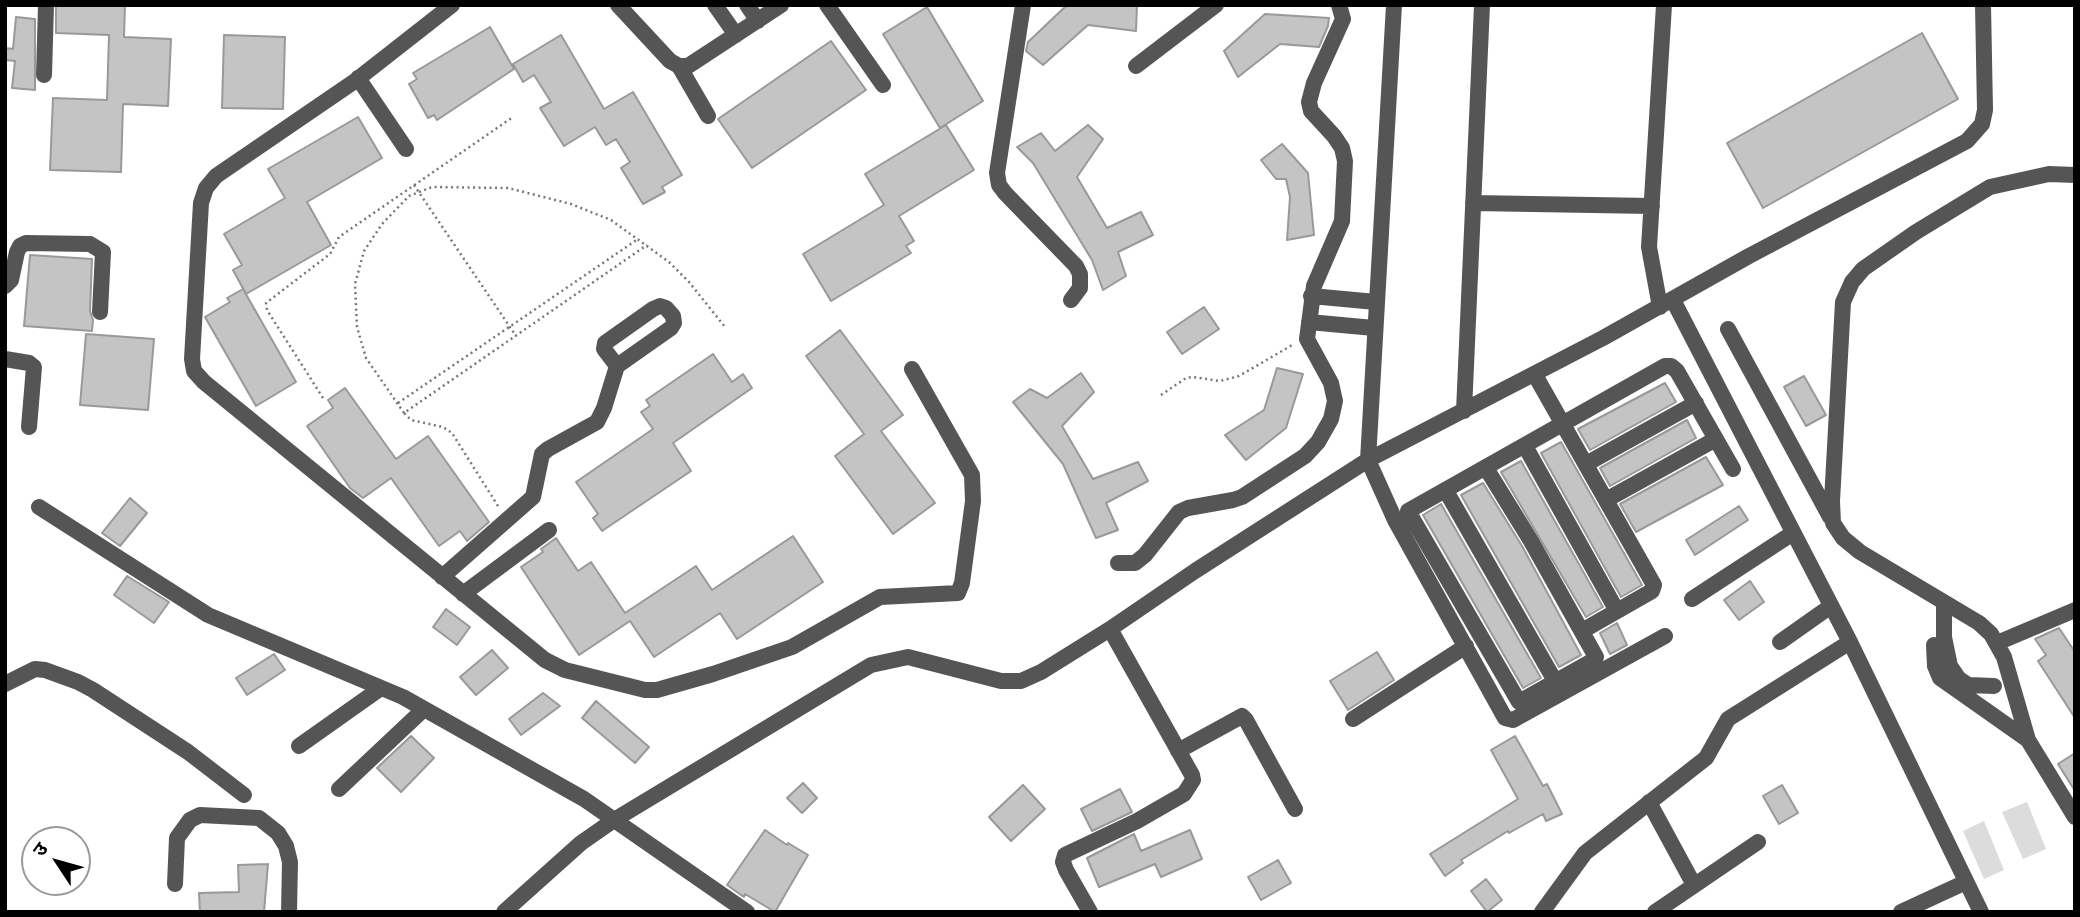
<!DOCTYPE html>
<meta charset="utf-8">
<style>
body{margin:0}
#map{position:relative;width:2080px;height:917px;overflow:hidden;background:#fff;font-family:Figtree,"Noto Sans Devanagari",sans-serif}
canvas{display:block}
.frame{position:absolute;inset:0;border:7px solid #000;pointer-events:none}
.north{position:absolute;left:21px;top:826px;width:70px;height:70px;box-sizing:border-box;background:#fff;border:2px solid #999;border-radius:50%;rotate:306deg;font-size:19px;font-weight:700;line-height:28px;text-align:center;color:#000}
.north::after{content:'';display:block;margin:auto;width:24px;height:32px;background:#000;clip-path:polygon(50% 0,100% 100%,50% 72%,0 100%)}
</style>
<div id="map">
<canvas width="2080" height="917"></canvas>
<div class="frame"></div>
<div class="north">उ</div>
</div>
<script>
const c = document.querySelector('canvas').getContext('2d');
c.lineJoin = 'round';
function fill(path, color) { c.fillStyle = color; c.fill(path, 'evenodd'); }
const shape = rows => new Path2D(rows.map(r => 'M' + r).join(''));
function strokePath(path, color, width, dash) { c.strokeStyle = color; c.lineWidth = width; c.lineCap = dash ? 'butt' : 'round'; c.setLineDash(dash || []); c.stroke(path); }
fill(shape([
 [2027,802,2046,849,2023,859,2002,812],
 [1984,821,2004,870,1984,879,1963,831]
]), '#dcdcdc');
const building = shape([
 [56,5,125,5,124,37,171,39,168,106,123,104,121,172,50,170,53,98,107,100,109,35,56,33,56,5],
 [1067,5,1137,5,1136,31,1088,25,1043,65,1026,51,1028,42,1067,5],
 [927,7,983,101,940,128,883,34,927,7],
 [1265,14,1329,18,1328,26,1319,47,1280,44,1238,77,1224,51,1265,14],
 [16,17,35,19,35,90,12,88,15,61,5,60,5,48,13,49,16,17],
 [490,27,514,69,437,120,434,115,428,118,409,84,417,79,413,73,490,27],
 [1922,33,1958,99,1763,208,1727,143,1922,33],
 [224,35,285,37,283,109,222,108,224,35],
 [561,35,604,109,633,92,682,175,662,187,665,192,643,204,621,168,630,162,616,139,606,145,595,127,564,146,540,108,551,102,534,75,523,82,513,64,561,35],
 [831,41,866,90,752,168,718,119,831,41],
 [358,117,382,158,307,202,331,245,246,294,233,270,242,265,224,234,285,198,268,169,358,117],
 [946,125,974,170,899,216,914,241,906,246,911,253,831,301,803,254,884,205,865,174,946,125],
 [1088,125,1103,139,1077,177,1107,228,1141,212,1153,235,1118,252,1126,276,1103,290,1092,260,1033,163,1017,147,1041,133,1055,151,1088,125],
 [1282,144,1308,173,1314,235,1287,240,1290,197,1286,179,1276,179,1261,160,1282,144],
 [30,255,92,259,90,311,93,320,92,331,24,326,30,255],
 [243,289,296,382,256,406,205,317,230,302,227,298,243,289],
 [1204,307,1219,329,1182,354,1167,332,1204,307],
 [840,330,903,415,881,431,935,503,893,534,835,456,864,434,806,356,840,330],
 [86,334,154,339,148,410,80,405,86,334],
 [713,354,732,382,743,374,752,388,673,443,691,471,602,531,593,518,598,514,576,482,653,429,641,412,650,406,646,400,713,354],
 [1277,368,1303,374,1286,428,1246,460,1225,435,1264,410,1277,368],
 [1081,373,1094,392,1062,426,1093,479,1138,462,1148,481,1106,503,1118,530,1096,538,1063,464,1013,402,1030,389,1047,398,1081,373],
 [1804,376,1826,415,1806,426,1784,387,1804,376],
 [1665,383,1676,402,1590,450,1578,429,1665,383],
 [345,388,396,459,428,436,489,522,467,541,460,531,439,546,391,478,363,498,350,488,307,426,333,408,328,400,345,388],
 [1687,420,1696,438,1610,486,1600,468,1687,420],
 [1561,442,1642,585,1621,597,1541,453,1561,442],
 [1706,457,1723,485,1636,532,1620,504,1706,457],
 [1521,461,1603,607,1586,617,1501,472,1521,461],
 [1483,483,1522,546,1581,655,1559,667,1461,495,1483,483],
 [130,498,147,513,120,546,102,533,130,498],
 [1441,504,1541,678,1523,688,1423,515,1441,504],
 [1739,506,1748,520,1695,555,1686,540,1739,506],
 [793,536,823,582,737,639,720,613,654,657,630,621,579,655,521,567,543,552,541,549,556,538,578,571,591,562,625,613,696,566,712,590,793,536],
 [127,576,169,602,154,623,114,595,127,576],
 [1750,581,1764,602,1739,620,1724,600,1750,581],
 [446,609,470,627,457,645,433,627,446,609],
 [1617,623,1627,645,1610,654,1600,633,1617,623],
 [2059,628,2075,652,2075,718,2038,661,2046,655,2035,639,2059,628],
 [492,650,508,668,476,695,460,677,492,650],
 [1377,652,1394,680,1348,710,1330,681,1377,652],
 [274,654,285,670,247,695,236,678,274,654],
 [543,693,560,706,521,735,509,719,543,693],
 [596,701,649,747,635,763,582,718,596,701],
 [411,736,434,758,401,792,377,768,411,736],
 [1515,736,1543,786,1547,784,1562,814,1546,821,1543,814,1509,833,1508,831,1461,860,1463,863,1445,876,1430,854,1518,799,1491,750,1515,736],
 [2075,753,2075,791,2058,764,2075,753],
 [803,783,817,798,802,813,787,798,803,783],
 [1023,785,1045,809,1011,841,989,817,1023,785],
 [1782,785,1798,813,1779,824,1763,796,1782,785],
 [1120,789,1132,812,1092,831,1081,809,1120,789],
 [765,830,787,845,788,843,808,855,775,912,745,894,744,897,727,885,765,830],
 [1190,830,1202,859,1161,877,1155,864,1099,887,1087,858,1134,834,1141,851,1190,830],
 [1278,860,1291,883,1261,900,1248,877,1278,860],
 [268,864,264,912,200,912,199,893,239,892,238,865,268,864],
 [1486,879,1502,900,1487,912,1471,891,1486,879]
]);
fill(building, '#c4c4c4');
strokePath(building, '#999', 2);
strokePath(shape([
 [414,185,516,336],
 [1161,395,1186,378,1193,377,1220,381,1239,376,1294,344],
 [323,398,267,310,266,303,330,254,339,237,513,117],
 [398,403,638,239],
 [404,413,366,358,357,327,355,284,364,251,382,224,409,196,432,187,508,188,571,204,611,220,669,262,689,282,725,327],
 [498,506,452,433,443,427,411,420,404,413,647,245]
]), '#777', 2.5, [2, 3.5]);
strokePath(shape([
 [452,5,355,81,216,176,206,188,201,203,192,359,194,371,204,382,545,660,565,670,645,690,657,690,713,674,792,647,880,597,958,593,962,583,973,501,972,475,912,369],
 [618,5,670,61,679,66,688,66,781,5],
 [715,5,736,35],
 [747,5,758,21],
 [827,5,883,85],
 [1023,5,997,173,999,185,1005,193,1076,266,1080,274,1080,288,1071,300],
 [1394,5,1368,460,1395,520,1505,718,1513,720,1665,636],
 [679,66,708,116],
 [1136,66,1216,5],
 [44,75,46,5],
 [358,78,406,149],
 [2075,175,2049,174,1990,187,1916,232,1863,269,1852,282,1843,302,1832,501,1833,523,1843,538,1860,552,1979,623,1991,634,2004,657,2028,740,2075,817],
 [1473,203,1652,206],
 [5,286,11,280,17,252,20,246,26,243,90,244,103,252,100,312],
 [1311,296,1376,302],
 [1673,300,1850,642,1981,912],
 [1660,307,1649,247,1664,5],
 [1309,322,1374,328],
 [1728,329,1830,517],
 [5,359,29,363,34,367,29,427],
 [1535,375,1654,585,1652,591,1582,631],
 [1464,411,1482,5],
 [1525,446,1617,611],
 [1586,464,1696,403],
 [1486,468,1531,541,1596,657,1594,660,1519,702,1408,511,1665,366,1671,366,1677,371,1733,469],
 [1446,491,1555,681],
 [1606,500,1716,439],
 [39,507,208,615,403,697,584,799,747,912],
 [1118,563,1135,563,1145,555,1179,512,1188,508,1233,500,1242,497,1305,456,1318,442,1331,419,1335,401,1331,383,1307,339,1314,286,1342,221,1345,161,1342,148,1334,136,1311,111,1309,102,1314,83,1343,19,1339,5],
 [442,577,533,497,542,454,548,449,597,422,604,408,617,366,671,328,674,323,673,316,666,308,660,306,653,309,605,343,604,349,617,366],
 [463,594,549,530],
 [1692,599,1793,533],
 [1944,604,1944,637,1950,666,1959,679,1968,685,1994,686],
 [1780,642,1831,606],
 [1997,643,2075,610],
 [1934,645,1935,666,1940,678,2028,740],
 [5,684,35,669,45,670,78,682,93,690,188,752,244,795],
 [1353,719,1466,646],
 [299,746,381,688],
 [1178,751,1242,716,1246,720,1295,809],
 [339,789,424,709],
 [1649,802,1694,885],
 [175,884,177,838,190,820,200,815,259,818,278,833,286,846,290,862,289,912],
 [504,912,581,843,614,820,871,665,908,657,1001,681,1021,681,1041,672,1110,629,1195,571,1368,460,1603,338,1749,256,1967,141,1982,124,1985,110,1983,5],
 [1090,912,1066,870,1063,862,1065,855,1137,821,1184,794,1193,780,1192,775,1110,629],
 [1542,912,1585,853,1706,758,1728,719,1850,642],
 [1655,912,1758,842],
 [1901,912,1966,882]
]), '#555', 16);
</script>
